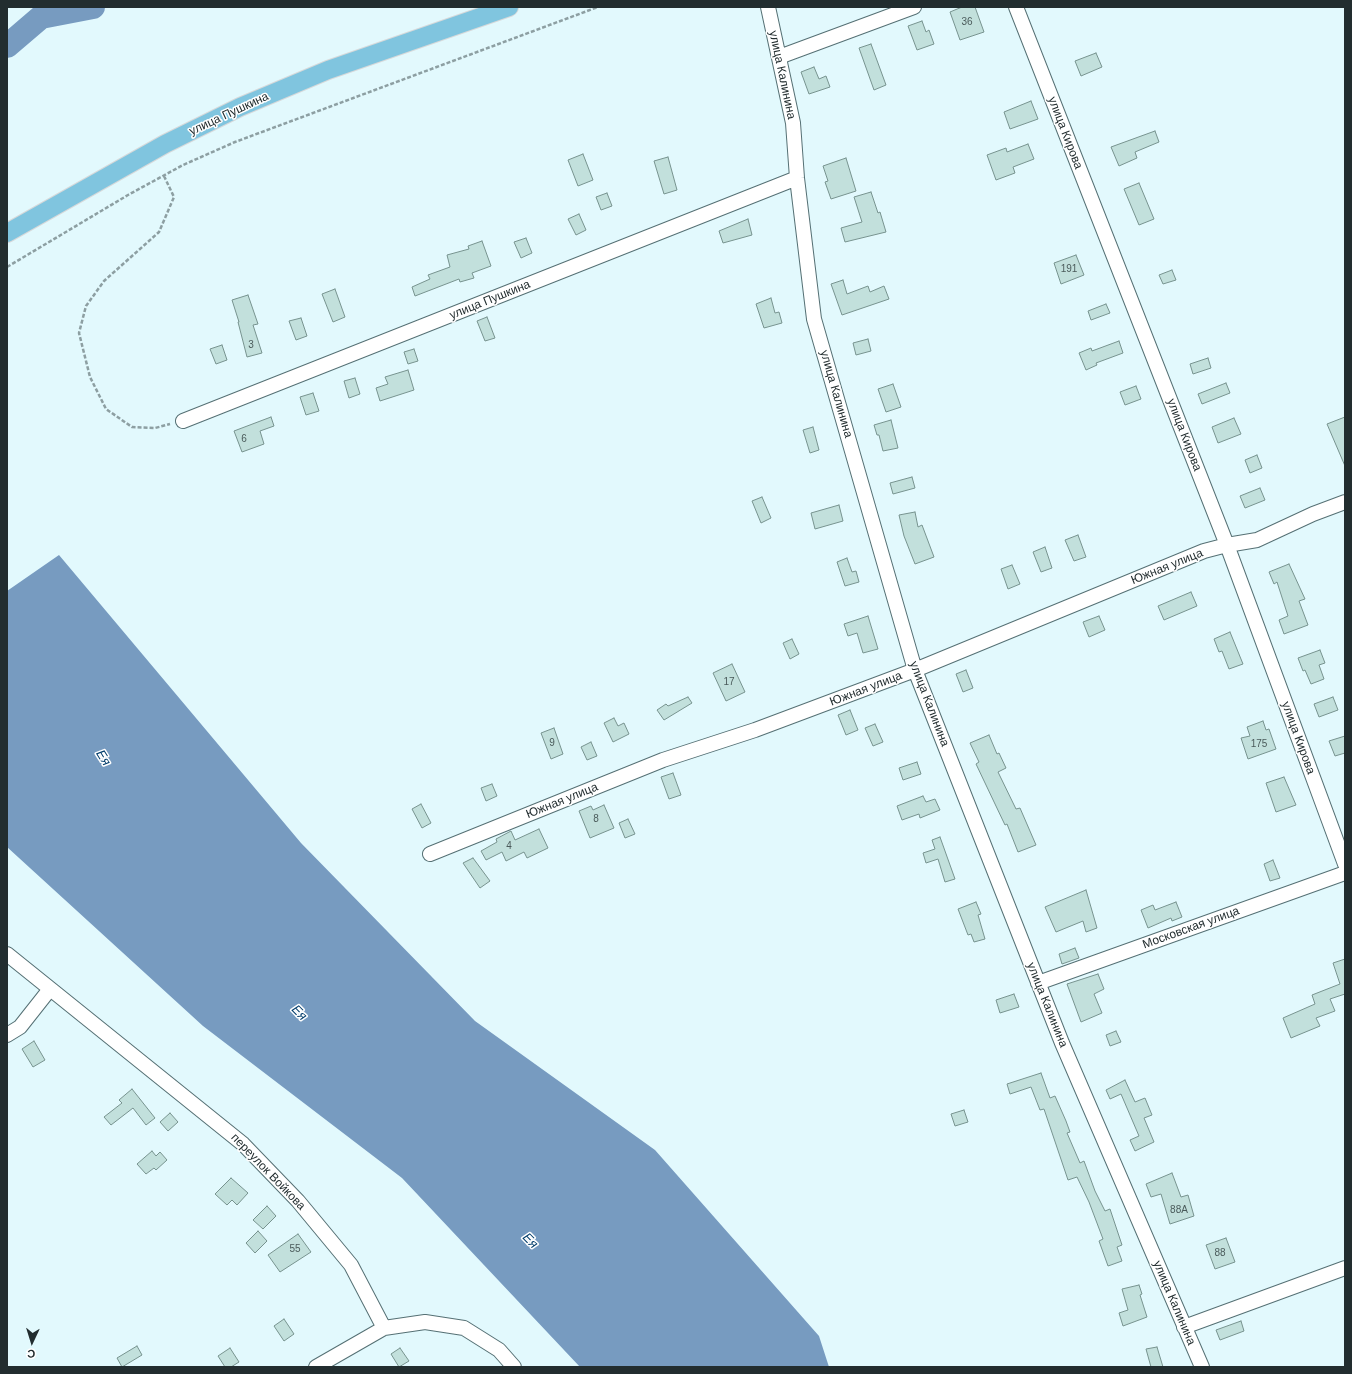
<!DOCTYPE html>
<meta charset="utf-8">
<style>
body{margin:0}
#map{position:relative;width:1352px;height:1374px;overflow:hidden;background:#e2f9fd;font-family:Arial,sans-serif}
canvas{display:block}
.frame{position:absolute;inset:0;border:8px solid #222d2f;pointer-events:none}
.north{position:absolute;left:12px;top:1322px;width:40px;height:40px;-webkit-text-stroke:3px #fff;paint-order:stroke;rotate:184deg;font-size:11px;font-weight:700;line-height:16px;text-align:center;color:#222d2f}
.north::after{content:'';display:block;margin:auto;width:14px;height:18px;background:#222d2f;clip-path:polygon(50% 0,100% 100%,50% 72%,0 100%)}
</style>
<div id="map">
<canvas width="1352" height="1374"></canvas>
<div class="frame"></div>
<div class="north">С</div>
</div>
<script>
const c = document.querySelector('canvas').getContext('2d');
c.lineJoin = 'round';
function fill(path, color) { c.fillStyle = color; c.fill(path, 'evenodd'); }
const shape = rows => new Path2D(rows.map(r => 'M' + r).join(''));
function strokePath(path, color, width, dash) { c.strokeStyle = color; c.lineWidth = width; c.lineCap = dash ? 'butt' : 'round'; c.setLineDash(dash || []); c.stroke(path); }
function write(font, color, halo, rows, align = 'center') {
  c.font = font + ' Arial,sans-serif'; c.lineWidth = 3; c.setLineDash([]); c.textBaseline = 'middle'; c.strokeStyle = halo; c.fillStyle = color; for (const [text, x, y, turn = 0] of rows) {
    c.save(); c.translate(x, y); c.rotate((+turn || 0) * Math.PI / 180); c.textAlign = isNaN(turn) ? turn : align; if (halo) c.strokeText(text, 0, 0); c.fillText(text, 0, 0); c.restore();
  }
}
fill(shape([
 [59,555,301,843,475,1021,655,1150,819,1336,829,1367,580,1367,402,1178,203,1026,7,847,7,591]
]), '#779bc0');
strokePath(shape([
 [7,46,41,17,93,7]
]), '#779bc0', 24);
const building = shape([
 [962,7,975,7,984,32,960,40,950,12,962,7],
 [922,21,926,32,929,30,934,44,917,50,908,26,922,21],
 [871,44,886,85,874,90,859,48,871,44],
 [1096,53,1102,67,1081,76,1075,61,1096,53],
 [814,67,819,79,826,76,830,87,809,94,801,72,814,67],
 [1031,101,1038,119,1010,129,1004,112,1031,101],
 [1155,131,1159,142,1135,152,1137,158,1119,166,1111,147,1155,131],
 [1028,144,1034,159,1013,167,1015,173,996,180,987,155,1006,148,1007,152,1028,144],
 [583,154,593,180,578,186,568,160,583,154],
 [668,157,677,190,664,194,654,161,668,157],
 [846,158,856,191,831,199,825,182,828,181,823,166,846,158],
 [1139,183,1154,219,1139,225,1124,189,1139,183],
 [871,192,878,213,880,212,886,232,845,242,841,228,862,222,854,197,871,192],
 [607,193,612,206,601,210,596,197,607,193],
 [579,214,586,230,576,235,568,219,579,214],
 [748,219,752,235,723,243,719,231,748,219],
 [526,238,532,253,521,258,514,242,526,238],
 [482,241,491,266,472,273,474,278,460,282,459,279,415,296,412,287,430,279,428,275,450,267,447,255,469,249,468,246,482,241],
 [1076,255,1084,275,1061,284,1054,263,1076,255],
 [1172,270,1176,280,1163,284,1159,275,1172,270],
 [843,280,847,294,868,286,870,292,884,286,889,299,842,315,831,284,843,280],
 [335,289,345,317,333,322,322,294,335,289],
 [248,295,258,324,253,325,262,353,247,357,238,322,239,322,232,300,248,295],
 [771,298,775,313,779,312,782,323,764,328,756,304,771,298],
 [1106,304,1110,313,1091,320,1088,311,1106,304],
 [487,317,495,338,485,341,477,321,487,317],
 [301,318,307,336,296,340,289,321,301,318],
 [868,339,871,351,856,355,853,343,868,339],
 [1119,341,1123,353,1096,363,1097,365,1086,370,1079,353,1091,348,1092,351,1119,341],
 [222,345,227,360,216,364,210,349,222,345],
 [414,349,418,361,408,364,404,352,414,349],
 [1208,358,1211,368,1193,374,1190,364,1208,358],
 [408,370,414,390,380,401,376,388,388,384,385,377,408,370],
 [355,378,360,394,349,398,344,381,355,378],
 [1226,383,1230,393,1202,404,1198,394,1226,383],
 [893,384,901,407,886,412,878,389,893,384],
 [1136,386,1141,399,1125,405,1120,392,1136,386],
 [313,393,319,411,306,415,300,397,313,393],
 [271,417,274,426,260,431,264,444,242,452,234,431,271,417],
 [1345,417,1345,466,1327,424,1345,417],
 [1234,418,1241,434,1218,443,1212,427,1234,418],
 [891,420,898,448,883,451,879,435,877,435,874,425,891,420],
 [813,427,819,450,810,453,803,430,813,427],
 [1257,455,1262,468,1250,473,1245,460,1257,455],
 [912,477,915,488,893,494,890,483,912,477],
 [1260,488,1265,500,1245,508,1240,496,1260,488],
 [762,497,771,518,761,523,752,501,762,497],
 [839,505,843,521,815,529,811,513,839,505],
 [915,512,918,527,922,525,934,557,915,564,904,536,899,515,915,512],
 [1078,535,1086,557,1074,561,1065,540,1078,535],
 [1045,547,1052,568,1041,572,1033,552,1045,547],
 [847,558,852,572,856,571,859,582,845,586,837,562,847,558],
 [1289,564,1305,599,1299,601,1308,625,1284,634,1279,620,1288,616,1277,582,1274,584,1269,572,1289,564],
 [1012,565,1020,584,1008,589,1001,569,1012,565],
 [1191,592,1197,606,1164,620,1158,606,1191,592],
 [868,616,878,649,863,653,857,633,848,636,844,624,868,616],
 [1099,616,1105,630,1089,637,1083,622,1099,616],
 [1230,632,1243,664,1229,669,1222,651,1219,652,1214,639,1230,632],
 [792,639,799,654,790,659,783,643,792,639],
 [1320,650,1325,663,1319,665,1324,679,1311,684,1305,670,1303,671,1298,658,1320,650],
 [732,664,745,692,726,701,713,673,732,664],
 [966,670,973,688,963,692,956,674,966,670],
 [688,697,692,703,664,720,657,710,666,704,668,706,688,697],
 [1333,697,1338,710,1319,717,1314,704,1333,697],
 [850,710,858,730,846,735,838,715,850,710],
 [614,718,618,726,624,723,629,734,613,742,604,723,614,718],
 [1263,721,1266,730,1269,729,1276,749,1248,759,1241,738,1250,736,1247,727,1263,721],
 [875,724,883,742,873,746,865,728,875,724],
 [554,728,563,754,551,759,541,733,554,728],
 [989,735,997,754,999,753,1006,768,998,772,1016,809,1020,808,1036,845,1018,852,1007,824,1005,825,976,764,979,762,970,743,989,735],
 [1345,736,1345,753,1335,756,1329,741,1345,736],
 [591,742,597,756,587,760,581,747,591,742],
 [917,762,921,774,903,780,899,768,917,762],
 [673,773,681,795,669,799,661,777,673,773],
 [1284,777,1296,805,1276,812,1266,783,1284,777],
 [492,784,497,796,486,801,481,788,492,784],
 [923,796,926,802,935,799,940,810,920,818,919,814,902,820,897,806,923,796],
 [421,804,431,823,422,828,412,809,421,804],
 [604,805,614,828,590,838,579,811,591,806,593,810,604,805],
 [628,819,635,834,625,838,619,823,628,819],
 [539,829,548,848,527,858,524,852,506,861,502,852,486,860,481,851,497,842,496,839,511,831,515,840,539,829],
 [940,837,955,879,945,882,938,859,926,863,923,853,935,849,932,840,940,837],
 [473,858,490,881,480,888,463,863,473,858],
 [1273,860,1280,878,1270,881,1264,864,1273,860],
 [1086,890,1097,928,1086,932,1083,921,1056,932,1045,907,1086,890],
 [976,902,981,914,978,915,985,939,974,942,971,934,968,935,958,909,976,902],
 [1176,902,1182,917,1172,921,1171,918,1148,928,1141,910,1153,905,1155,910,1176,902],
 [1075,948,1079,958,1062,964,1059,954,1075,948],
 [1345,959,1345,994,1330,999,1335,1011,1316,1018,1320,1026,1291,1038,1283,1018,1315,1004,1312,995,1340,984,1333,963,1345,959],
 [1098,974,1104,989,1094,994,1102,1013,1081,1022,1067,984,1098,974],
 [1014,994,1019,1007,1000,1013,996,1000,1014,994],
 [1116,1031,1121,1042,1110,1046,1106,1035,1116,1031],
 [34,1041,45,1060,33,1067,22,1049,34,1041],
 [1041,1073,1050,1098,1055,1096,1066,1121,1070,1132,1067,1133,1080,1163,1084,1161,1095,1191,1105,1211,1110,1209,1122,1245,1117,1247,1122,1261,1108,1266,1099,1241,1103,1239,1089,1202,1077,1177,1068,1180,1044,1109,1040,1110,1031,1087,1010,1094,1007,1084,1041,1073],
 [1125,1080,1135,1102,1145,1098,1152,1115,1144,1118,1154,1142,1135,1151,1130,1140,1139,1136,1121,1094,1110,1099,1106,1090,1125,1080],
 [132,1089,155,1118,146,1125,133,1108,111,1125,104,1117,122,1103,119,1100,132,1089],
 [964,1110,968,1122,955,1126,951,1114,964,1110],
 [170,1113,178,1122,168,1131,160,1122,170,1113],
 [152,1151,156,1156,160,1152,167,1160,156,1170,154,1168,146,1174,137,1164,152,1151],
 [1172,1173,1181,1197,1188,1195,1194,1216,1170,1224,1161,1194,1151,1197,1146,1184,1172,1173],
 [231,1178,248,1193,237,1205,232,1200,227,1205,215,1194,231,1178],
 [267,1206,276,1216,263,1229,253,1220,267,1206],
 [258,1231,267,1241,255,1253,246,1243,258,1231],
 [298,1234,311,1252,280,1272,268,1255,298,1234],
 [1226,1238,1235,1262,1215,1269,1206,1245,1226,1238],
 [1139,1285,1142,1294,1140,1295,1147,1317,1123,1326,1119,1313,1128,1310,1122,1289,1139,1285],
 [284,1319,294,1334,284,1341,274,1326,284,1319],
 [1241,1321,1244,1331,1220,1340,1216,1330,1241,1321],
 [137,1346,142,1355,122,1367,117,1358,137,1346],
 [1157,1347,1163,1367,1151,1367,1146,1349,1157,1347],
 [230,1348,239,1362,231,1367,225,1367,218,1356,230,1348],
 [400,1348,409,1361,399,1367,391,1354,400,1348]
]);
fill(building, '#c2e0dc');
strokePath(building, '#77938f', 1);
const minor = shape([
 [768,7,793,123,797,178,814,319,915,670,1062,1043,1202,1367],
 [1016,7,1227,545,1345,864],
 [779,57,914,7],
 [183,421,797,178],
 [430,854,663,760,755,730,915,670,1204,551,1227,545,1257,540,1313,514,1345,502],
 [7,954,243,1144,298,1201,351,1265,384,1328,425,1322,464,1328,499,1350,514,1367],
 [1038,983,1345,873],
 [7,1035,20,1027,50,989],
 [1184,1327,1345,1268],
 [316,1367,384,1328]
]);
const major = shape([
 [7,233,165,144,240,107,328,70,509,7]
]);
strokePath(minor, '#557074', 16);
strokePath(major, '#d7d9da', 20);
strokePath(shape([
 [164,176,174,197,159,232,104,281,86,306,79,333,90,377,106,409,132,427,155,428,170,424],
 [7,267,128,195,183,165,235,142,598,7]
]), '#8d9fa2', 2.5, [4, 2]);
strokePath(minor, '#fff', 14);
strokePath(major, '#80c5df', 18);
write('10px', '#4a5a5a', null, [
 ["36",967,22],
 ["191",1069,269],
 ["3",251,345],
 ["6",244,439],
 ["17",729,682],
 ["9",552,743],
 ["175",1259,744],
 ["8",596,819],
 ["4",509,846],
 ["88А",1179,1210],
 ["55",295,1249],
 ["88",1220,1253]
]);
write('12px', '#222d2f', '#fff', [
 ["улица Калинина",782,75,78],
 ["улица Пушкина",229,114,-25],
 ["улица Кирова",1065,133,69],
 ["улица Пушкина",490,300,-22],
 ["улица Калинина",836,394,74],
 ["улица Кирова",1184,435,69],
 ["Южная улица",1167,567,-22],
 ["Южная улица",866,689,-21],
 ["улица Калинина",929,704,69],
 ["улица Кирова",1298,738,70],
 ["Южная улица",562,801,-22],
 ["Московская улица",1191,928,-20],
 ["улица Калинина",1047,1005,68],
 ["переулок Войкова",268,1172,46],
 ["улица Калинина",1174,1303,67]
]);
write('italic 13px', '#003c6b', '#fff', [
 ["Ея",103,758,58],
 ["Ея",299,1013,45],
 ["Ея",530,1241,45]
]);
</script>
